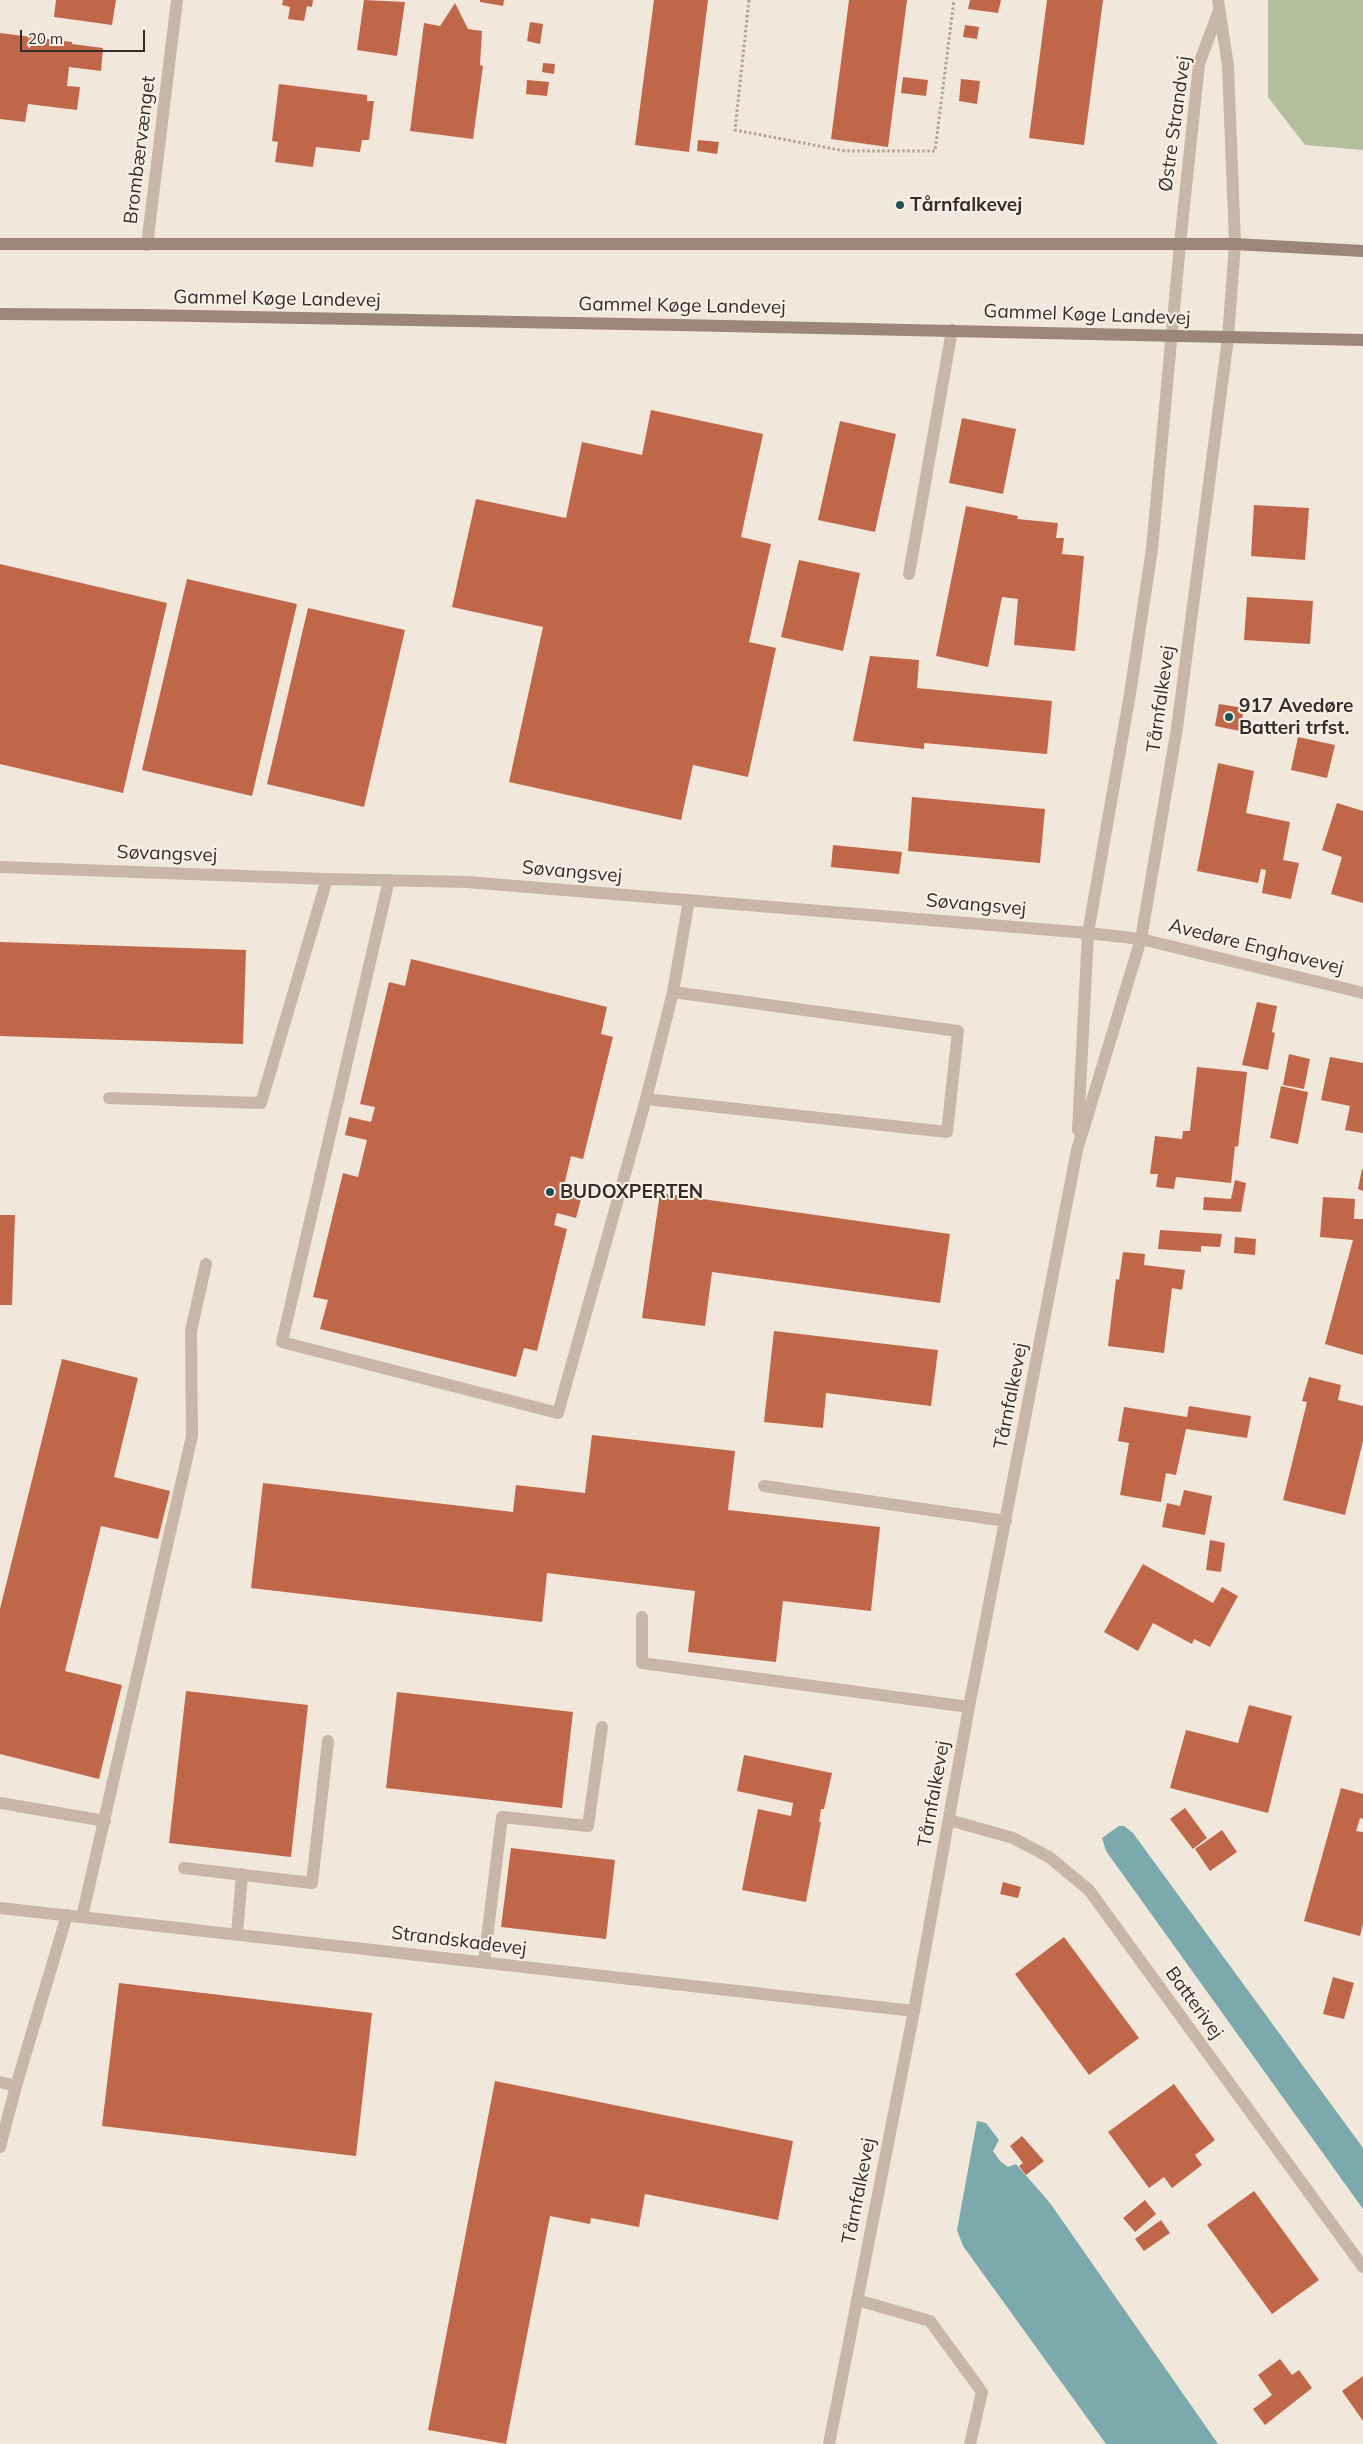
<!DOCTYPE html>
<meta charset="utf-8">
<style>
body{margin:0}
#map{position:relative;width:1363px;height:2444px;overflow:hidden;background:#f1e7db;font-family:Mulish,sans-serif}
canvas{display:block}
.scale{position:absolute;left:20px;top:30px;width:125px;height:22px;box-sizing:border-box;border:2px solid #352c28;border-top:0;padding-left:6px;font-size:15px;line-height:18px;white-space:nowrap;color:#352c28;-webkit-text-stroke:4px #f8f1e8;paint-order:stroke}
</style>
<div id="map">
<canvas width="1363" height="2444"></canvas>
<div class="scale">20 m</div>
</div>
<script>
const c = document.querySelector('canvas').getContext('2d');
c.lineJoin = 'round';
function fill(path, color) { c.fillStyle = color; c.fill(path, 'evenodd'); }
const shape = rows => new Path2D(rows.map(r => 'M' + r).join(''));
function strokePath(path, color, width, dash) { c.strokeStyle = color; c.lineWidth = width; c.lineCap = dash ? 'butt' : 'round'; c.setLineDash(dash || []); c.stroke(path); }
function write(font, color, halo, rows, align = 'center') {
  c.font = font + ' Mulish,sans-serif'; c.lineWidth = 4; c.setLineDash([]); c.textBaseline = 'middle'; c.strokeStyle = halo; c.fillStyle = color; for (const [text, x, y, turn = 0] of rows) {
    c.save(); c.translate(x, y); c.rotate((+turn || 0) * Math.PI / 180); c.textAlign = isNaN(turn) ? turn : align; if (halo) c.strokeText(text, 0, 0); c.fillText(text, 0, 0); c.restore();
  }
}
fill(shape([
 [1268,0,1363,0,1363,150,1305,145,1268,97]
]), '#b3bf9c');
fill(shape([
 [1119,1826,1124,1826,1133,1833,1363,2148,1363,2209,1106,1851,1102,1838],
 [977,2121,986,2123,999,2140,993,2151,1000,2161,1008,2167,1016,2164,1050,2203,1218,2444,1106,2444,963,2246,957,2230]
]), '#7caaac');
fill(shape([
 [56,0,116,0,112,25,54,17],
 [283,0,313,0,312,7,307,6,304,21,288,19,290,7,282,5],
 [364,0,405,2,397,56,357,50],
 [480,0,504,0,503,6,480,2],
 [654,0,708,0,689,152,635,145],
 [849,0,907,0,888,147,831,139],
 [970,0,1001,0,998,13,968,9],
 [1047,0,1103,0,1084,145,1029,138],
 [455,3,468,29,482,31,480,65,483,66,473,139,410,131,424,23,440,26],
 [530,22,543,24,540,44,527,41],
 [965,25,979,27,977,39,963,37],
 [0,33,72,42,72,44,103,48,101,71,69,67,67,86,80,87,77,110,28,104,25,122,0,119],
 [543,63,555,64,554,74,542,72],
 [903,77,928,80,926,96,901,93],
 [961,79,980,81,977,104,959,101],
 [527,80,549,82,547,96,526,94],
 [279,84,367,95,367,101,374,101,369,140,362,140,360,152,316,147,313,167,275,162,278,142,272,141],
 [698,140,719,142,717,154,697,151],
 [651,410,763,434,741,537,771,544,749,642,776,648,748,777,693,765,681,820,509,782,543,627,452,607,476,499,566,518,582,442,642,455],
 [962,418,1016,429,1003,494,949,483],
 [840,421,896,434,875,532,818,520],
 [1254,505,1309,508,1305,560,1251,556],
 [966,506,1018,516,1017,519,1058,523,1056,538,1064,538,1062,554,1084,556,1075,651,1014,645,1018,599,1002,597,988,667,936,656],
 [799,560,860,573,843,651,781,637],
 [0,564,167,603,123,793,0,764],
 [187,579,297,604,252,796,142,770],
 [1247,597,1313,601,1310,644,1244,640],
 [308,608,405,630,364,807,267,784],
 [870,656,919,660,917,688,1052,701,1047,754,924,743,924,749,853,741],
 [1219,704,1244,708,1240,731,1215,726],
 [1298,737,1335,745,1327,778,1291,770],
 [1218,763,1254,771,1246,813,1290,822,1283,860,1299,863,1291,899,1262,893,1266,870,1261,869,1258,883,1197,871],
 [912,797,1045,809,1040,863,908,851],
 [1337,803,1363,811,1363,903,1331,894,1342,857,1322,850],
 [833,845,902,852,899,874,831,867],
 [0,942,246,950,243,1044,0,1036],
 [411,959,607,1007,601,1034,613,1037,583,1159,571,1156,562,1194,581,1199,576,1218,557,1213,554,1225,567,1229,537,1351,524,1348,516,1377,320,1329,328,1300,313,1297,343,1173,358,1177,367,1140,345,1135,349,1117,371,1122,375,1107,360,1104,389,982,405,986],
 [1257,1002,1277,1006,1272,1032,1275,1033,1268,1070,1242,1065],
 [1289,1054,1310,1059,1304,1089,1283,1085],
 [1330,1057,1363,1063,1363,1133,1345,1130,1350,1106,1321,1100],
 [1197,1067,1247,1072,1238,1147,1235,1146,1231,1183,1176,1177,1174,1189,1156,1187,1158,1174,1150,1174,1155,1136,1182,1139,1183,1131,1190,1131],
 [1281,1086,1308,1092,1298,1144,1270,1138],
 [1362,1169,1363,1169,1363,1191,1358,1189],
 [1235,1180,1246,1183,1241,1212,1203,1210,1204,1197,1231,1199],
 [660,1193,950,1234,940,1303,712,1272,705,1326,642,1318],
 [1323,1197,1355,1199,1354,1219,1363,1219,1363,1355,1325,1344,1353,1240,1320,1237],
 [0,1215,15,1215,12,1305,0,1305],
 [1160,1230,1222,1234,1220,1247,1201,1246,1201,1252,1158,1249],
 [1235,1237,1256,1239,1255,1255,1234,1253],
 [1123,1252,1145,1254,1144,1265,1185,1270,1182,1290,1172,1288,1164,1353,1108,1346,1116,1279,1119,1280],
 [774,1331,938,1350,931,1406,826,1393,823,1428,764,1422],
 [62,1359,138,1378,114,1477,170,1491,158,1539,101,1526,65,1671,122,1685,99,1779,0,1754,0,1609],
 [1309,1377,1341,1385,1338,1400,1363,1406,1363,1441,1345,1515,1283,1500,1307,1402,1302,1401],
 [1189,1406,1251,1416,1247,1438,1186,1429,1176,1475,1166,1473,1161,1502,1120,1495,1129,1443,1118,1441,1124,1407,1187,1417],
 [592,1435,735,1451,728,1510,880,1527,871,1611,783,1601,776,1662,688,1652,695,1591,547,1573,542,1622,251,1588,263,1483,513,1512,516,1485,585,1493],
 [1184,1490,1212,1496,1205,1535,1162,1527,1167,1503,1180,1506],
 [1210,1540,1225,1543,1221,1572,1206,1570],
 [1143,1564,1213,1603,1222,1587,1238,1596,1210,1647,1194,1639,1192,1644,1153,1623,1138,1651,1104,1632],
 [186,1691,308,1705,291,1857,169,1843],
 [397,1692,573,1712,562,1808,386,1788],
 [1249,1705,1292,1716,1268,1813,1170,1788,1186,1730,1238,1743],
 [744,1755,832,1773,824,1809,821,1809,819,1822,821,1822,806,1902,742,1890,758,1809,791,1816,793,1803,737,1791],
 [1341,1788,1363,1794,1363,1819,1360,1818,1356,1831,1363,1832,1363,1924,1360,1936,1304,1921],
 [1185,1808,1207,1838,1193,1849,1170,1819],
 [1222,1830,1237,1852,1210,1871,1195,1849],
 [511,1848,615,1860,606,1939,501,1927],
 [1003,1882,1021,1887,1018,1898,1000,1894],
 [1064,1937,1139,2038,1089,2075,1015,1974],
 [1333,1977,1354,1983,1344,2019,1323,2014],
 [119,1983,372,2013,356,2156,102,2126],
 [495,2081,793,2141,778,2220,645,2194,639,2227,591,2218,590,2224,550,2216,506,2444,428,2430],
 [1174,2084,1215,2140,1195,2155,1202,2165,1172,2188,1164,2177,1149,2188,1108,2132],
 [1022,2136,1044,2161,1026,2175,1019,2166,1023,2163,1010,2146],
 [1254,2191,1319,2280,1272,2314,1207,2225],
 [1145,2200,1156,2214,1135,2232,1123,2218],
 [1161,2220,1170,2233,1144,2251,1135,2239],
 [1280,2359,1292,2375,1299,2370,1312,2388,1265,2425,1253,2409,1272,2395,1258,2375],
 [1363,2376,1363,2421,1342,2391]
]), '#c0674a');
strokePath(shape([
 [749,0,735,130,845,151,935,151,954,0]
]), '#b4a192', 3, [2.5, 2.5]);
strokePath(shape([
 [909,574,952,330],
 [389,880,282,1342,558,1413,646,1099],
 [673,992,958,1031,947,1132,646,1099,673,992,689,900],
 [109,1098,261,1103,327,879],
 [764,1486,1006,1521],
 [642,1617,642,1663,969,1707],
 [0,1803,105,1821],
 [184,1868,312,1883,328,1741],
 [82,1917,192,1436,191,1331,206,1264],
 [237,1934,242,1874],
 [484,1962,502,1817,588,1826,602,1727],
 [0,2082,16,2086],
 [0,2147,16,2086,67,1915],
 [857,2300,930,2321,982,2392,970,2444]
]), '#c8b7a8', 12);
strokePath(shape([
 [1218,0,1228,66,1235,244],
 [1180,244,1199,64,1219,10],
 [147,245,177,0],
 [0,867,327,879,467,882,1088,933,1141,939,1363,993],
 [949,1820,1013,1838,1049,1857,1089,1890,1363,2267],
 [0,1908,914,2011]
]), '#c8b7a8', 12);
strokePath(shape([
 [1078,1130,1088,933,1130,694,1152,549,1180,244],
 [829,2444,914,2011,969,1707,1077,1150,1141,939,1177,728,1228,338,1235,244]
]), '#c8b7a8', 12);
strokePath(shape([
 [0,244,1235,244,1363,251],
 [0,314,141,315,679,325,1363,340]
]), '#9c8679', 12);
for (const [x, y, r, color] of [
 [900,205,5,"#1f5155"],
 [1229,717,5,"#1f5155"],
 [550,1192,5,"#1f5155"]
]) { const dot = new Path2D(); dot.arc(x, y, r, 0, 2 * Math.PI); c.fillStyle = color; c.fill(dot); strokePath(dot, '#f8f1e8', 2); }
write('19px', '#352c28', '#f8f1e8', [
 ["Østre Strandvej",1175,124,-82],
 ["Brombærvænget",140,150,-83],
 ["Gammel Køge Landevej",277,299,1],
 ["Gammel Køge Landevej",682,306,1],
 ["Gammel Køge Landevej",1087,315,2],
 ["Tårnfalkevej",1161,699,-82],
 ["Søvangsvej",167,854,2],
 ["Søvangsvej",572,872,5],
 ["Søvangsvej",976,905,5],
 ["Avedøre Enghavevej",1256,947,14],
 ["Tårnfalkevej",1011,1396,-79],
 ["Tårnfalkevej",934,1794,-80],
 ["Strandskadevej",459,1941,7],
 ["Batterivej",1194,2003,54],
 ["Tårnfalkevej",859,2191,-79]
]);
write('bold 19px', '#352c28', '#f8f1e8', [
 ["Tårnfalkevej",910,205],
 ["917 Avedøre",1239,706],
 ["Batteri trfst.",1239,728],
 ["BUDOXPERTEN",560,1192]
], 'left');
</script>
